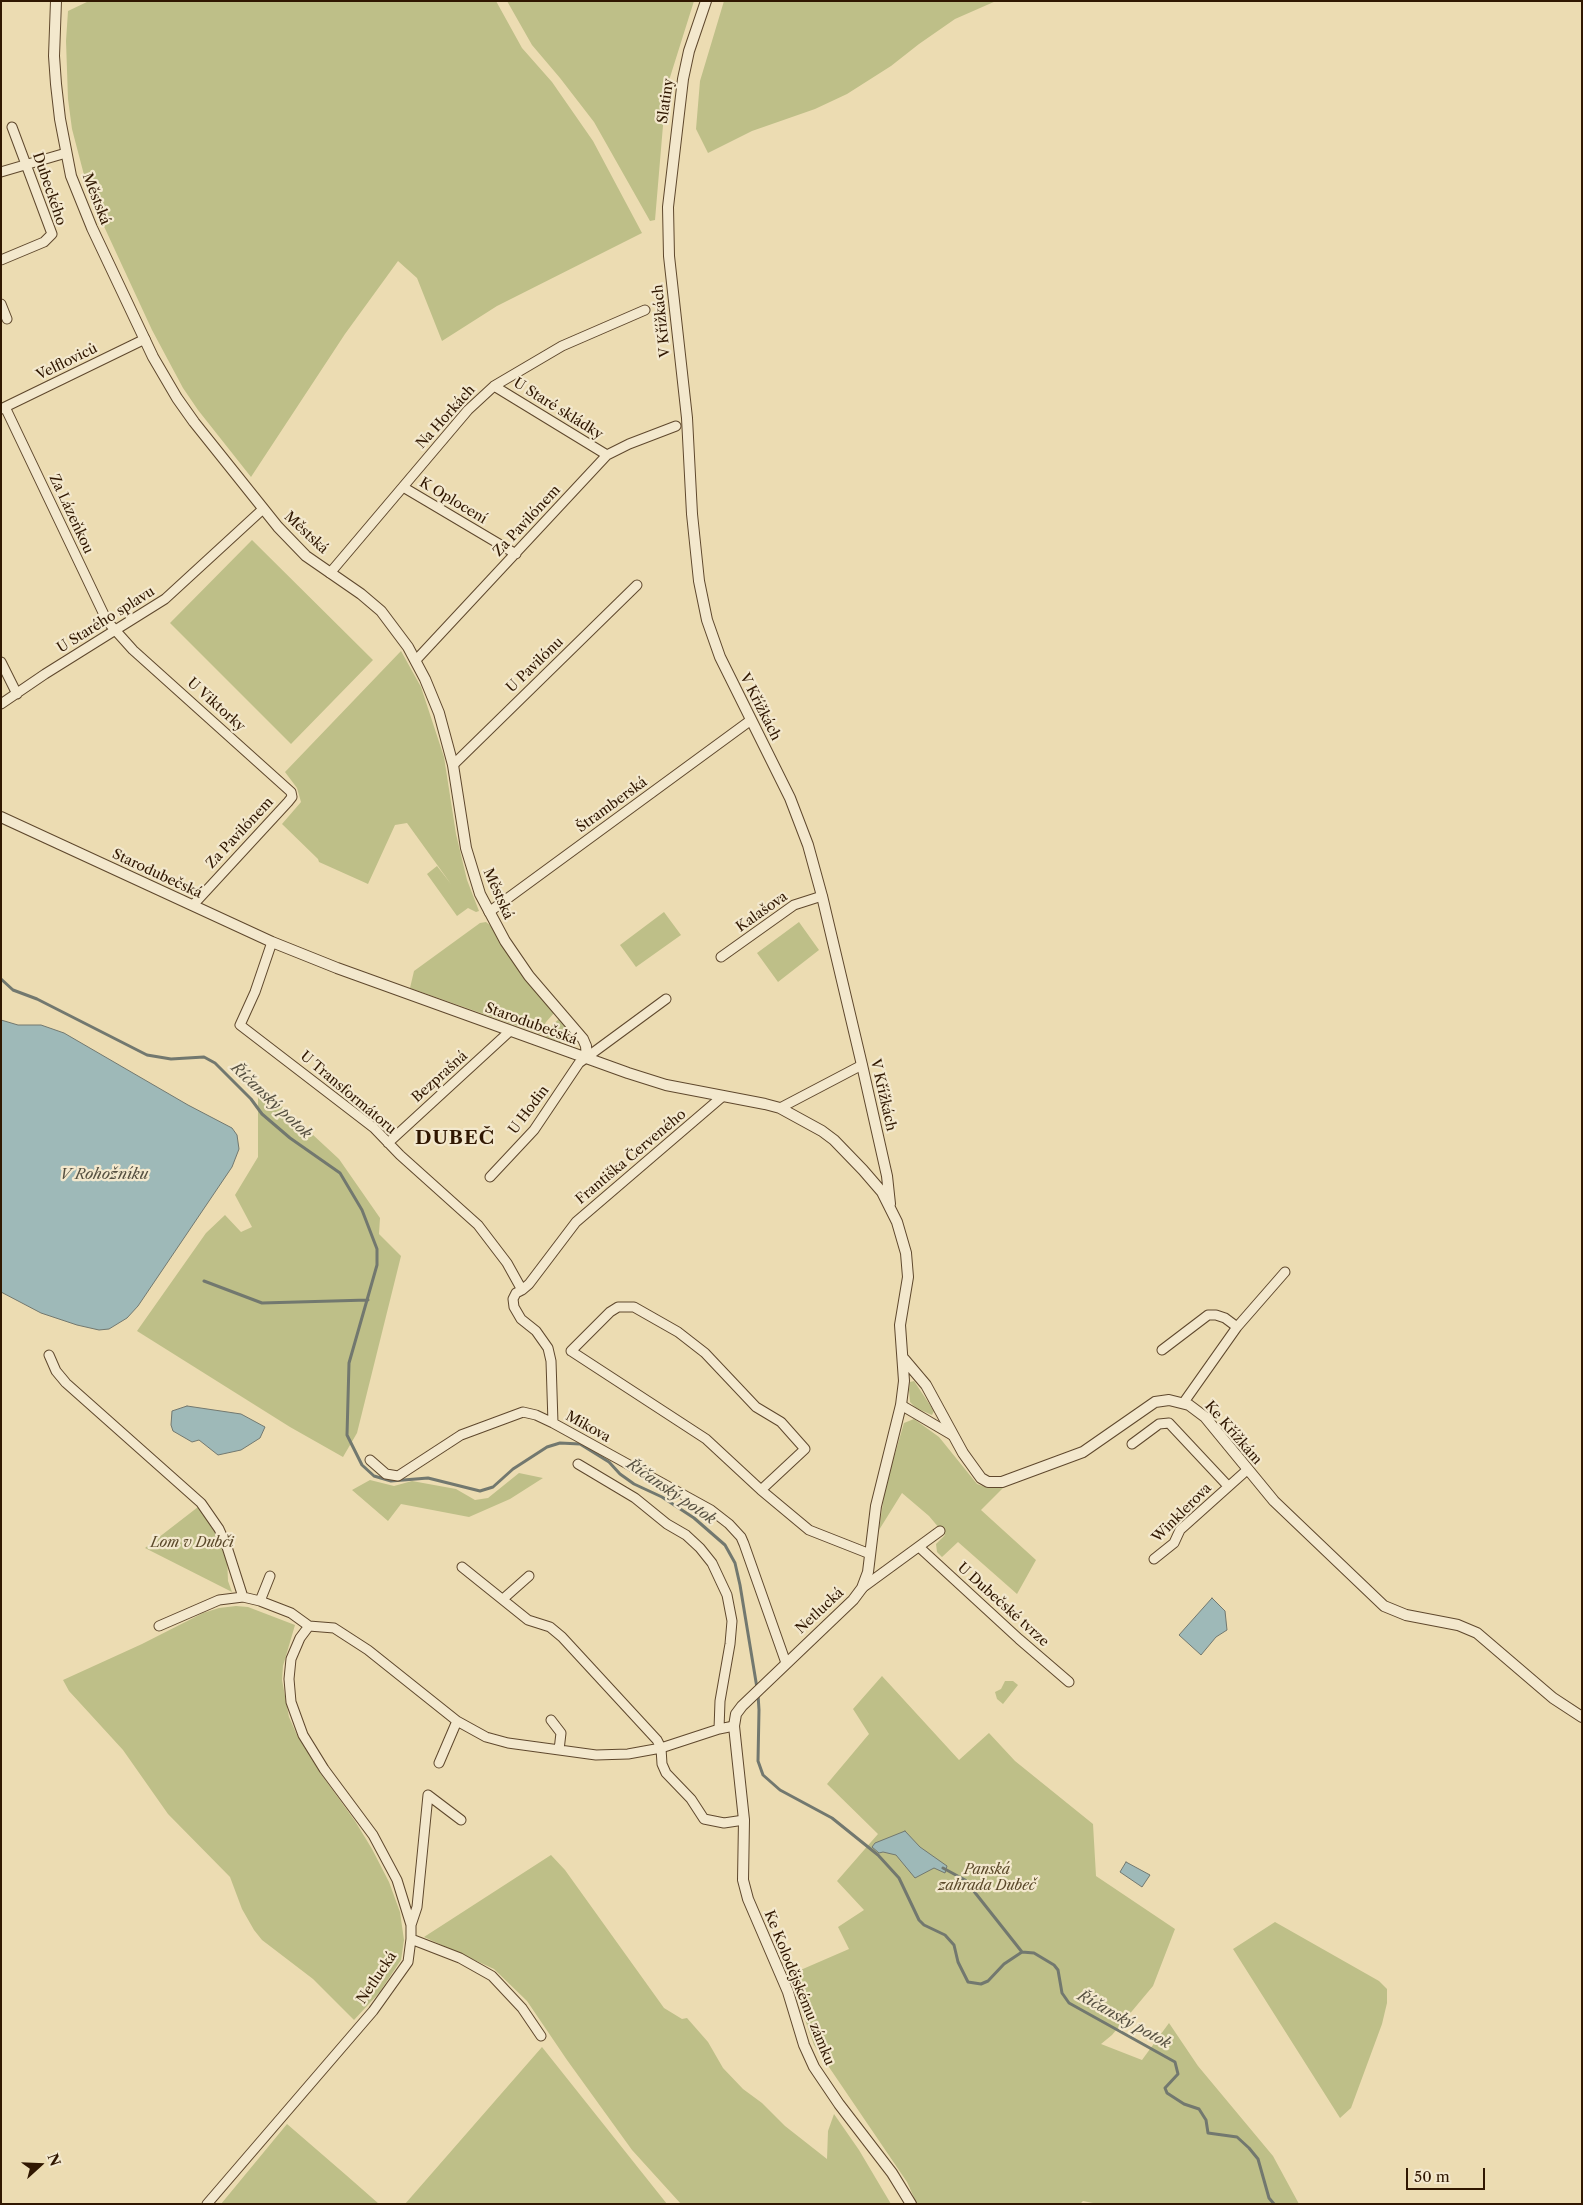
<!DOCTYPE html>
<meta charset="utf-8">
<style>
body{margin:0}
#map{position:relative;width:1583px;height:2205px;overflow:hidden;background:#ecdcb2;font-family:"Libre Caslon Text",serif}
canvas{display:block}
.frame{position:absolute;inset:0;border:2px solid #301701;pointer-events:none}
.north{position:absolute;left:15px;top:2140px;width:50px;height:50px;-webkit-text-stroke:4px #f3e8cd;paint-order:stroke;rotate:70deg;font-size:14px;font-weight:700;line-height:20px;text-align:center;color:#301701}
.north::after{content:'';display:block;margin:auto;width:18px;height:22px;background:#301701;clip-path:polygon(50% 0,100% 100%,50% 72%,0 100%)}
.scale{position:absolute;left:1406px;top:2168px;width:79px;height:22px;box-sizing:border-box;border:2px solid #301701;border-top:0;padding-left:6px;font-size:15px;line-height:18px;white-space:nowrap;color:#301701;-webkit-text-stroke:4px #f3e8cd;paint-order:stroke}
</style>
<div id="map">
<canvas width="1583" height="2205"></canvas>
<div class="frame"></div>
<div class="north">N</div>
<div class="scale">50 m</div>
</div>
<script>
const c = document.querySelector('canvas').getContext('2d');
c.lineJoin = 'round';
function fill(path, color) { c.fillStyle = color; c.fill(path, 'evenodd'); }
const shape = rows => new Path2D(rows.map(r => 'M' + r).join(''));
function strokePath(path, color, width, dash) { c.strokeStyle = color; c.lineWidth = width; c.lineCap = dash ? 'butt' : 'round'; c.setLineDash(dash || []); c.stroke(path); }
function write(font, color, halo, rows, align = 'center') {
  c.font = font + ' "Libre Caslon Text",serif'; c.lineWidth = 4.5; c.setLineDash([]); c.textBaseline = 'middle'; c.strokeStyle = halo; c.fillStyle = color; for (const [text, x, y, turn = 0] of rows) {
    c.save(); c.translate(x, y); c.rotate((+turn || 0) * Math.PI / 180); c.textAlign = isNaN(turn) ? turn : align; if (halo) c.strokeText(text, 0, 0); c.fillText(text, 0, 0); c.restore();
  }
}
fill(shape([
 [89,1,496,1,522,48,552,82,593,141,642,233,497,306,442,341,417,278,398,261,345,334,251,477,198,410,183,388,152,330,89,194,72,129,68,99,66,41,68,11],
 [507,1,694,1,666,90,655,220,650,221,594,122,560,78,532,45],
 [724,1,996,1,955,19,919,44,891,66,847,94,815,109,752,131,708,153,696,129,700,81],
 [252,540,373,660,291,744,170,623],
 [401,651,421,687,444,757,456,834,467,880,479,911,476,912,468,908,457,916,427,874,437,866,451,884,407,823,395,825,368,884,319,862,318,859,282,824,301,802,297,788,285,772],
 [664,912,681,935,636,967,620,945],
 [486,922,491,926,526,979,554,1013,546,1022,540,1034,410,988,414,971,480,923],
 [799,922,819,950,778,982,757,953],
 [559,1019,569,1032,568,1037,560,1042,546,1037,552,1025],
 [258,1084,339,1159,380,1218,379,1234,401,1256,357,1433,343,1457,290,1427,137,1331,206,1233,225,1215,241,1232,252,1227,235,1195,258,1157],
 [914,1381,934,1411,932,1415,916,1408,910,1402,909,1390,910,1382],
 [914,1419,939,1437,977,1484,988,1488,1004,1487,981,1510,1036,1560,1017,1594,958,1542,942,1557,937,1552,936,1544,945,1535,929,1516,902,1493,879,1530,885,1488,904,1423],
 [519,1473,543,1478,510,1499,469,1517,401,1504,388,1521,352,1490,370,1480,394,1486,412,1481,456,1489,475,1500,488,1498],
 [198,1507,224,1546,227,1557,228,1581,232,1592,145,1548],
 [236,1606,248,1607,295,1625,283,1666,282,1680,289,1717,297,1735,321,1774,355,1821,372,1849,389,1882,400,1912,404,1940,401,1960,379,1993,354,2020,313,1979,262,1940,254,1930,242,1909,230,1877,168,1814,123,1750,69,1691,63,1680,142,1644,203,1613,219,1608],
 [882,1676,959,1760,989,1733,1015,1761,1093,1824,1096,1876,1175,1929,1153,1986,1112,2035,1101,2044,1142,2060,1169,2023,1198,2066,1273,2156,1299,2204,1098,2204,1083,2201,1080,2204,917,2204,907,2182,814,2045,789,1975,849,1949,838,1927,864,1910,837,1881,878,1834,827,1784,869,1734,853,1709],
 [1005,1681,1013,1681,1018,1685,1003,1704,997,1699,995,1692,1001,1689],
 [551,1855,565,1870,664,2008,682,2019,687,2018,708,2042,723,2068,743,2089,762,2103,785,2126,827,2159,828,2131,834,2114,859,2150,891,2204,681,2204,632,2150,567,2060,527,2001,494,1969,424,1937],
 [1275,1922,1379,1981,1387,1989,1387,2003,1382,2024,1351,2108,1340,2118,1233,1949],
 [542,2047,667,2204,405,2204],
 [287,2124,346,2175,379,2204,221,2204]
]), '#bebf88');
const water = shape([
 [1,1020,18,1025,41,1025,64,1033,188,1105,232,1128,237,1135,239,1149,232,1167,138,1306,127,1318,109,1329,99,1330,77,1325,41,1313,1,1292,1,1020],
 [187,1406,241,1414,265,1427,260,1438,241,1450,218,1455,199,1440,192,1442,173,1431,171,1425,172,1411,187,1406],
 [1212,1598,1225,1611,1227,1630,1216,1637,1201,1655,1179,1635,1212,1598],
 [905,1831,920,1847,947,1866,945,1873,934,1868,915,1878,896,1855,883,1852,879,1853,872,1847,875,1843,905,1831],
 [1126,1862,1150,1875,1142,1887,1120,1872,1126,1862]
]);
fill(water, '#9eb9b8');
strokePath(water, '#72786f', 1);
strokePath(shape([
 [1,979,13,990,37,999,147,1055,171,1059,204,1057,215,1063,251,1099,262,1114,290,1138,340,1173,362,1210,377,1249,377,1265,349,1363,347,1435,362,1465,374,1476,391,1481,428,1478,480,1491,493,1487,513,1469,547,1447,560,1443,580,1444,609,1462,620,1474,634,1484,662,1497,694,1518,725,1545,735,1563,740,1585,757,1688],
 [204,1281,262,1303,368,1300],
 [758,1694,759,1710,758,1761,763,1775,780,1790,832,1818,878,1855,899,1878,919,1920,924,1925,945,1935,954,1945,958,1962,968,1982,981,1984,988,1981,1004,1964,1022,1952,1034,1953,1054,1965,1058,1970,1062,1993,1069,2003,1175,2062,1178,2074,1165,2088,1167,2093,1184,2104,1199,2109,1206,2120,1208,2133,1237,2137,1249,2148,1258,2159,1269,2198,1274,2204],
 [943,1868,965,1880,1022,1952]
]), '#72786f', 3);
const minor = shape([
 [1,172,66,153],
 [1,260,44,242,52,234,12,127],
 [1,304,7,319],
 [494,386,607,455],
 [5,407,107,621,133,650,291,792,292,797,288,802,193,905],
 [1,409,145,339],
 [403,487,516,554],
 [330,573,468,410,494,386,562,346,645,310],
 [416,660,607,455,629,444,676,426],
 [1,662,17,694],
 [1,704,45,674,165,599,263,509],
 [453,765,637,585],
 [489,912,751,720],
 [272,942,255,992,240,1025,374,1128,400,1155,478,1225,507,1263,522,1290,516,1293,513,1299,514,1307,521,1319,536,1331,548,1348,551,1361,553,1423,711,1510,729,1524,741,1537,744,1544,786,1663],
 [721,957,794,905,822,896],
 [780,1108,862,1065],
 [388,1143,510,1031],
 [490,1177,534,1130,579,1063,666,999],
 [522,1290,529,1284,576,1222,723,1096],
 [1162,1350,1208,1315,1216,1315,1225,1318,1237,1327],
 [49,1355,56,1371,66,1383,201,1503,219,1529,227,1547,243,1597],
 [1184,1402,1237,1327,1285,1272],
 [901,1405,952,1435],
 [1132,1444,1159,1424,1169,1423,1228,1486],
 [370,1460,386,1474,398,1476,461,1435,523,1412,536,1415,553,1423],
 [578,1464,635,1498,667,1524,686,1535,700,1548,712,1563,727,1595,732,1621,730,1644,720,1701,719,1729],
 [761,1490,805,1449,781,1422,756,1407,705,1353,678,1332,634,1307,618,1307,610,1312,571,1351,706,1439,761,1490,809,1530,870,1554],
 [919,1547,1019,1639,1069,1682],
 [1154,1559,1174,1543,1180,1530,1247,1470],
 [462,1567,528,1620,550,1627,562,1637,657,1740,661,1748,662,1764,666,1773,691,1799,704,1819,724,1823,744,1820],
 [862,1588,940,1531],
 [503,1599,529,1576],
 [260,1601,270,1576],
 [159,1626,219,1600,243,1597,260,1601,291,1613,309,1626,334,1628,368,1650,457,1721,486,1737,508,1743,596,1755,628,1754,661,1748,719,1729,734,1726],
 [551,1720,561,1733,559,1750],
 [439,1763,457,1721],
 [428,1795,461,1820],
 [411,1925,417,1907,428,1795],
 [411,1939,460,1958,492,1976,522,2008,541,2036],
 [207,2204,373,2011,408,1962,411,1939,411,1925,397,1880,373,1835,324,1769,303,1735,291,1702,289,1679,291,1659,300,1638,309,1626]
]);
const tertiary = shape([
 [56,1,54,56,56,84,60,119,71,176,92,228,153,357,177,398,194,422,278,527,306,556,361,594,381,611,408,647,425,679,439,713,453,765,466,848,480,894,505,941,529,976,583,1039,586,1046,587,1058],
 [706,1,689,51,683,79,668,207,669,256,687,418,692,514,699,581,707,620,720,657,790,798,808,845,822,896,862,1065,887,1176,890,1204],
 [1,817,272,942,337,968,628,1073,666,1085,765,1104,780,1108,822,1131,834,1140,863,1170,882,1192,897,1222,906,1253,908,1277,900,1325,904,1381,901,1405,876,1506,868,1572,862,1588,853,1600,742,1706,736,1714,734,1726,744,1820,743,1880,748,1899,788,1992,804,2045,814,2067,839,2104,892,2173,911,2204],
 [904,1359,926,1385,963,1453,981,1478,988,1482,1002,1482,1083,1452,1155,1402,1169,1400,1189,1405,1205,1417,1274,1501,1384,1606,1406,1615,1458,1625,1477,1633,1553,1698,1582,1717]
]);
strokePath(minor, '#5f482d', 11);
strokePath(tertiary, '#5f482d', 12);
strokePath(minor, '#f3e8cd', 9);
strokePath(tertiary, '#f3e8cd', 10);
write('14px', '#301701', '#f3e8cd', [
 ["Slatiny",666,101,-82],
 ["Dubeckého",49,189,71],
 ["Městská",96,199,69],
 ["V Křížkách",662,321,-96],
 ["Velfloviců",67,362,-26],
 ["U Staré skládky",558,409,32],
 ["Na Horkách",446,417,-48],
 ["K Oplocení",453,501,31],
 ["Za Lázeňkou",71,514,65],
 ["Za Pavilónem",527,521,-47],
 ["Městská",306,533,43],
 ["U Starého splavu",106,620,-32],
 ["U Pavilónu",535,665,-44],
 ["U Viktorky",216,705,42],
 ["V Křížkách",760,707,63],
 ["Štramberská",612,805,-36],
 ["Za Pavilónem",240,833,-47],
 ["Starodubečská",157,874,25],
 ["Městská",498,894,66],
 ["Kalašova",762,912,-35],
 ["Starodubečská",531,1024,20],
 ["Bezprašná",440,1077,-42],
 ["U Transformátoru",348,1093,40],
 ["V Křížkách",883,1095,77],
 ["U Hodin",529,1110,-53],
 ["Františka Červeného",631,1157,-40],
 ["Mikova",588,1427,29],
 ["Ke Křížkám",1233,1433,49],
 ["Winklerova",1182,1513,-45],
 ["U Dubečské tvrze",1003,1605,42],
 ["Netlucká",820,1611,-43],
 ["Netlucká",377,1978,-56],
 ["Ke Kolodějskému zámku",799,1988,68]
]);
write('italic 14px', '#5b492a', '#f3e8cd', [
 ["Lom v Dubči",192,1543],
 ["Panská",987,1870],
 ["zahrada Dubeč",987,1886]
]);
write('italic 15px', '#565041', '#f3e8cd', [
 ["Říčanský potok",271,1101,43],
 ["V Rohožníku",104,1175],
 ["Říčanský potok",671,1492,34],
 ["Říčanský potok",1124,2020,29]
]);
c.letterSpacing = '1px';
write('bold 19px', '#301701', '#f3e8cd', [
 ["DUBEČ",455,1139]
]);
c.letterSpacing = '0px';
</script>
